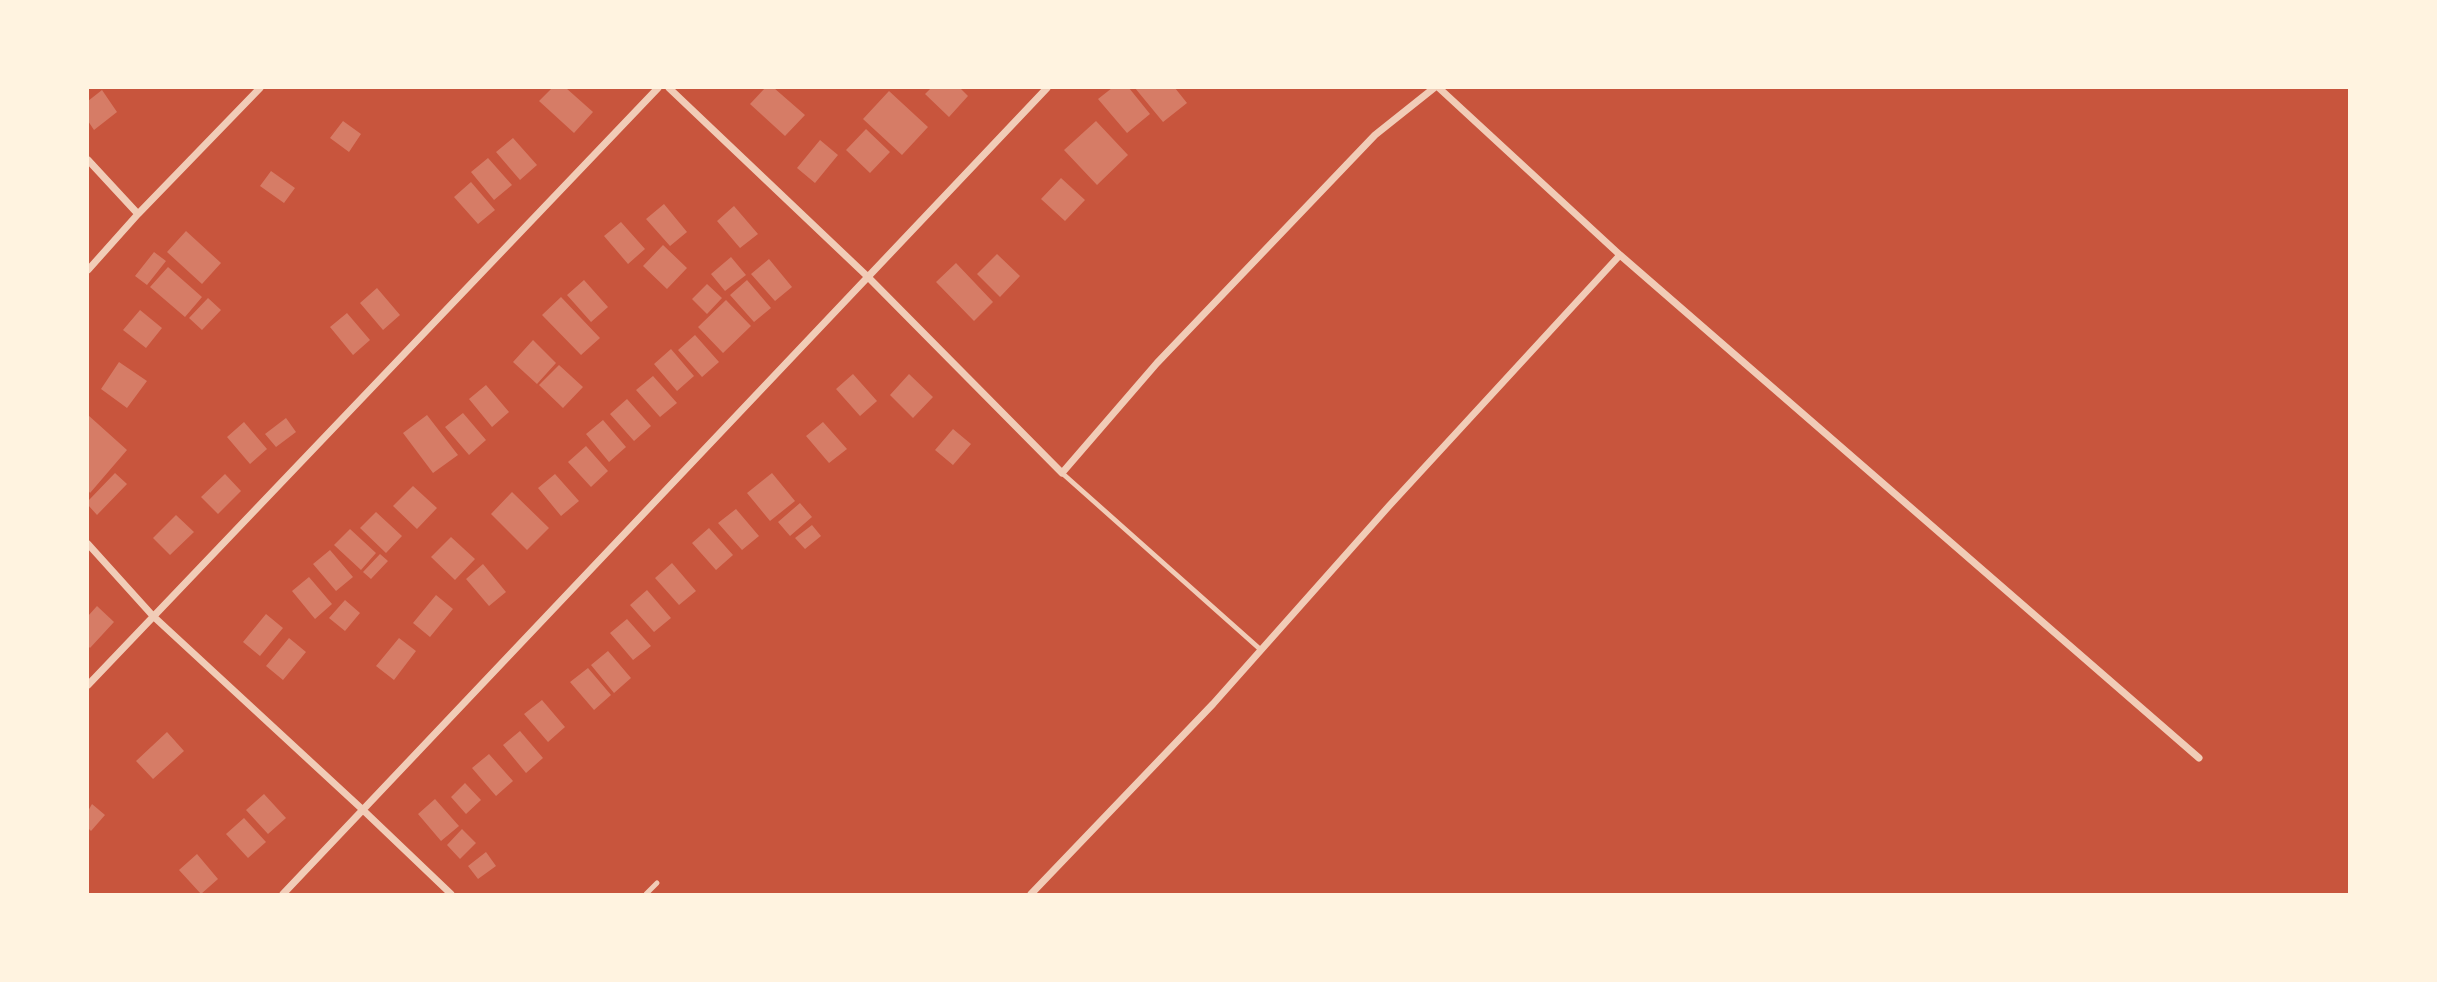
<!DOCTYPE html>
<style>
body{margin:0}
#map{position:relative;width:2437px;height:982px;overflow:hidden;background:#c8553d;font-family:Roboto,sans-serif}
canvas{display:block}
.frame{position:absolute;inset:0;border:89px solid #fff3e0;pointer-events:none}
</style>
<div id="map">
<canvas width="2437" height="982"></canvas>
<div class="frame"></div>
</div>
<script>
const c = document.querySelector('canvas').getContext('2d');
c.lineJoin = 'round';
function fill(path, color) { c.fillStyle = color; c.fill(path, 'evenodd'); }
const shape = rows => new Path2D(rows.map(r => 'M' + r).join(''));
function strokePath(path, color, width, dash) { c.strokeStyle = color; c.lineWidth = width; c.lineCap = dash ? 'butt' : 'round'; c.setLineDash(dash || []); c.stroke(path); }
fill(shape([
 [552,88,566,88,593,112,574,133,539,101],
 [765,88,774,88,805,115,785,136,750,104],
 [931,88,960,88,968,96,949,117,925,94],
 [1112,88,1129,88,1150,114,1127,133,1098,99],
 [1135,88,1175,88,1187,103,1163,122],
 [102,90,117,112,94,130,88,121,88,101],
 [889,91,928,127,902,155,863,119],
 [343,121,361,134,349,152,330,138],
 [1096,121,1128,155,1097,185,1064,150],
 [866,129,890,152,870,173,846,150],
 [513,138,537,165,520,180,496,152],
 [820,140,838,155,815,183,797,168],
 [488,158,512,185,494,200,471,172],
 [271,171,295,188,284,203,260,186],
 [1061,178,1085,200,1065,221,1041,199],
 [471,182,495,210,478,224,454,197],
 [664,204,687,232,670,246,646,219],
 [734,206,758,234,740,248,717,221],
 [621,222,645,249,628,264,604,236],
 [186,231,221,263,202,284,167,252],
 [663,245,687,268,667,289,643,266],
 [154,252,166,261,147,285,135,276],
 [997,254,1020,276,1000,297,977,274],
 [731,257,746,275,725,291,711,274],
 [769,259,792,287,775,301,751,274],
 [956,263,993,302,974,321,936,282],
 [168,267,202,297,185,317,150,287],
 [584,280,608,307,591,322,567,295],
 [747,280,771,308,754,322,730,295],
 [707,284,722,298,707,314,692,299],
 [377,288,400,315,383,330,360,303],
 [561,297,600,338,581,355,542,315],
 [208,298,221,310,202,330,189,318],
 [726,300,751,326,723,353,698,327],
 [140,310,162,328,146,348,123,330],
 [347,313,370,340,353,355,330,327],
 [695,335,719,362,702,377,678,350],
 [533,340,556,363,537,384,513,362],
 [671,349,694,376,677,391,654,364],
 [119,362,147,381,127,408,101,389],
 [559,365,583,387,563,408,539,385],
 [853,374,877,401,860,416,836,389],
 [909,374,933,397,913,418,890,395],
 [653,376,677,403,660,417,636,390],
 [486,385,509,412,492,427,469,399],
 [627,399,651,426,634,441,610,414],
 [463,413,486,440,469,455,445,427],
 [88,415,127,450,90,493,88,490],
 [427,415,458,455,433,473,403,433],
 [286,418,296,432,276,447,265,434],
 [603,420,626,447,609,462,586,434],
 [244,422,267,449,250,464,227,437],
 [823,422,847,449,829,463,806,436],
 [953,429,971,444,953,465,935,450],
 [586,446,608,471,591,487,568,462],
 [115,473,127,484,97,515,88,505,88,501],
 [772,473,795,501,770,521,747,493],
 [225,474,241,491,218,514,201,497],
 [555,474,579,501,561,516,538,488],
 [413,486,437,508,417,529,393,506],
 [512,492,549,528,527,550,491,514],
 [800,503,812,517,790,536,778,522],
 [736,509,759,536,742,550,718,523],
 [376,512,402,536,386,553,360,528],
 [176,515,194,532,170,555,153,538],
 [812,525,821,536,805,549,795,538],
 [709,528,733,555,716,570,692,543],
 [350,529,376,553,361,570,334,545],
 [451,537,475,559,455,580,431,557],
 [330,550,353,577,336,591,313,564],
 [380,554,388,561,371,579,363,572],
 [672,563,696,591,679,605,655,578],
 [483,564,506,592,489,606,466,579],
 [309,577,332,604,315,619,292,591],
 [647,590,671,618,654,632,630,605],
 [436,595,453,609,430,637,413,623],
 [345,600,360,613,345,631,329,618],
 [97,606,114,622,90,648,88,646,88,616],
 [266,614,283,628,260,656,243,642],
 [627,619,651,646,633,660,610,633],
 [289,638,306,652,283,680,266,666],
 [399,638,416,651,394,680,376,666],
 [608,651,631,678,614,693,591,665],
 [588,668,611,695,594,710,570,682],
 [542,700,565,727,548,742,524,714],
 [520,731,543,758,526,773,503,745],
 [167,732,184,751,153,779,136,761],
 [489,754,513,781,496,796,472,768],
 [465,783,481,800,466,814,451,797],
 [264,794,286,818,268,834,246,810],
 [435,799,459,826,441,841,418,814],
 [92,804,105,815,91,831,88,828,88,811],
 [244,818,266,842,248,858,226,834],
 [462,829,476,843,460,859,447,845],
 [486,852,496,866,478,879,468,866],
 [197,854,218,879,201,894,179,870]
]), '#d67c66');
strokePath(shape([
 [1062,473,1261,650],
 [646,894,657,883]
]), '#f1ccb7', 5);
strokePath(shape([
 [669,88,868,277,1062,473,1157,363,1375,135,1434,88],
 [88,160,138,214],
 [1620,255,2199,758],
 [88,270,138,214,260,88],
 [88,544,153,616,363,810,451,894],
 [88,685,658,88],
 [283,894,1047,88],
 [1031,894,1213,704,1389,506,1620,255,1439,88]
]), '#f1ccb7', 7);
</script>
